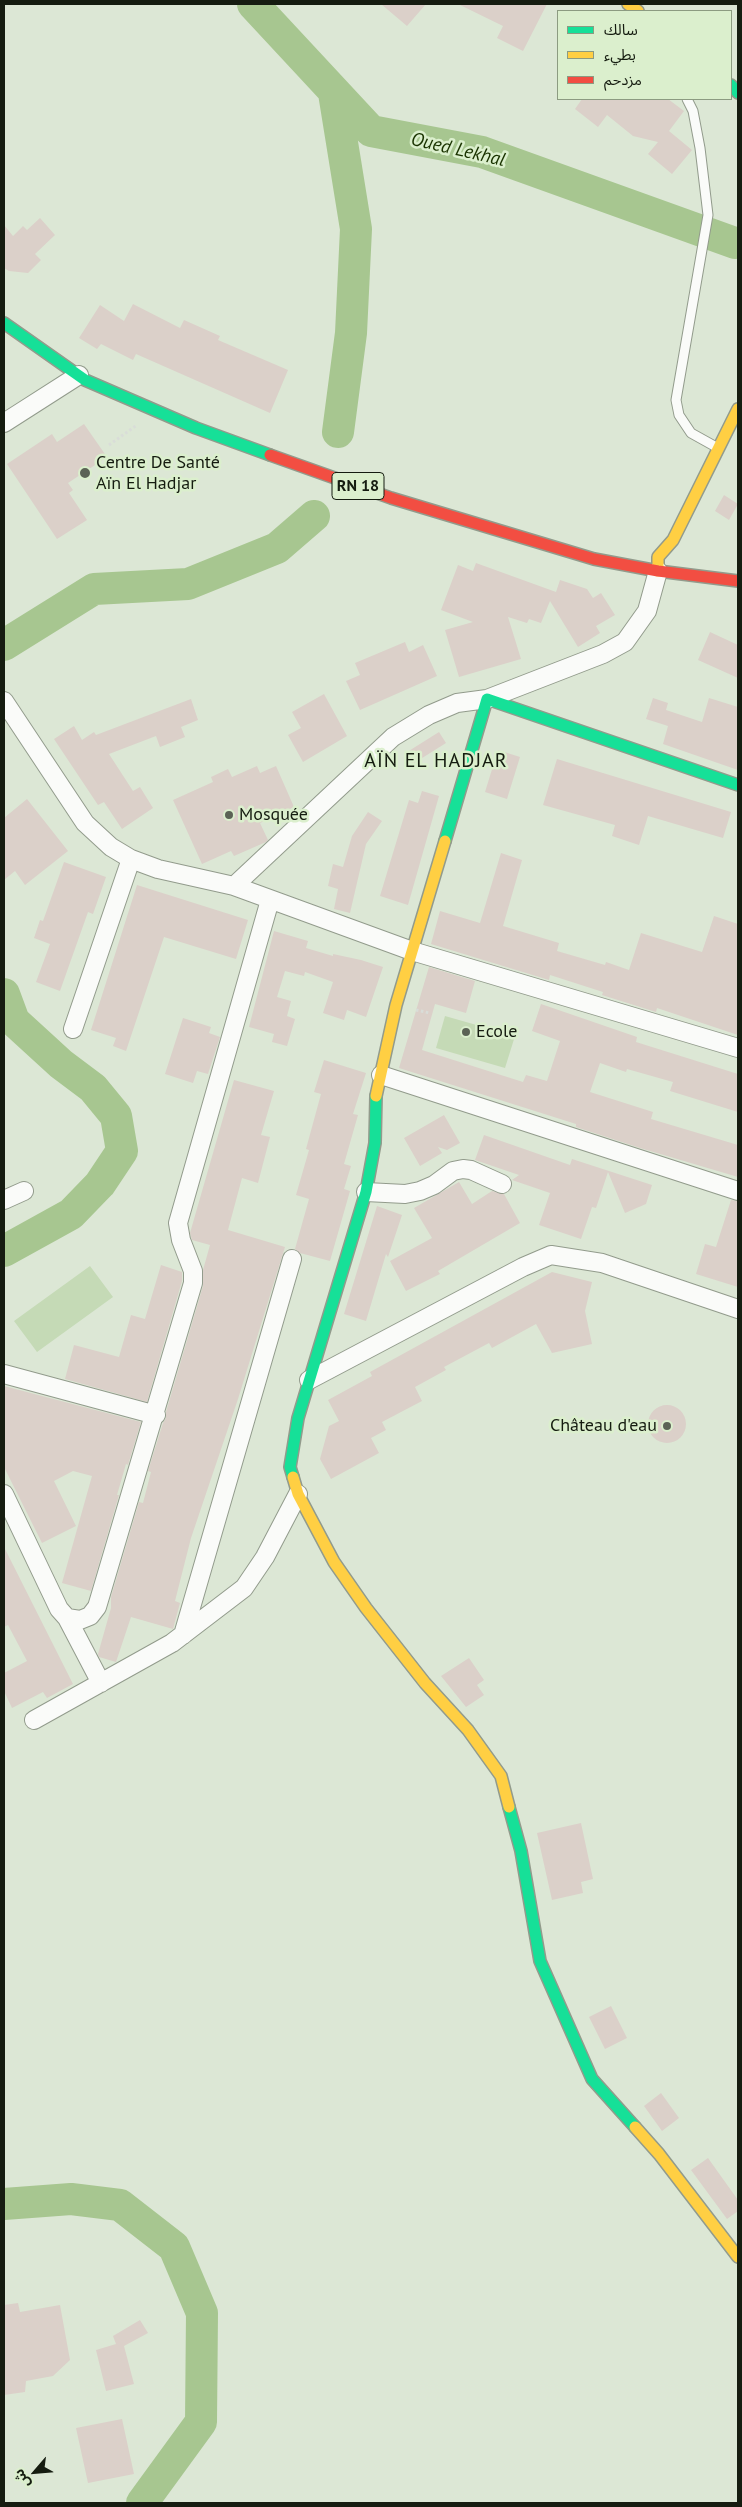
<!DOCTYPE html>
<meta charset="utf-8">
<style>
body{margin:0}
#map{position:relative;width:742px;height:2507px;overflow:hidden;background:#dce7d5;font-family:"PT Sans","Noto Sans Arabic",sans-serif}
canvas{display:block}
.frame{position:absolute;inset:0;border:5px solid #151c10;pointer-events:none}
.legend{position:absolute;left:557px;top:10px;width:175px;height:90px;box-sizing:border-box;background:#dbefcd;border:1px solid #8c9b81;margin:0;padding:6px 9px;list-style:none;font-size:15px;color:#151c10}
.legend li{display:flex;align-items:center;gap:10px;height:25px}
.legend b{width:25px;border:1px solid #8c9b81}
.north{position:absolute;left:10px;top:2447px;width:50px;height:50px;-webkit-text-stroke:4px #dbefcd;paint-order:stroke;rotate:243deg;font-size:14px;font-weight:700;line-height:20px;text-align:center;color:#151c10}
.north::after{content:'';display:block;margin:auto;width:18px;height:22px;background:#151c10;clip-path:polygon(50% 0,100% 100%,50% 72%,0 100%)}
</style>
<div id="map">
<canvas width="742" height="2507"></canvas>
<div class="frame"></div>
<ul class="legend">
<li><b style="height:6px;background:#16e098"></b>سالك</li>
<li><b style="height:6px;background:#ffcf43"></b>بطيء</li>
<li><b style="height:6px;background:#f24e42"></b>مزدحم</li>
</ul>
<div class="north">ش</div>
</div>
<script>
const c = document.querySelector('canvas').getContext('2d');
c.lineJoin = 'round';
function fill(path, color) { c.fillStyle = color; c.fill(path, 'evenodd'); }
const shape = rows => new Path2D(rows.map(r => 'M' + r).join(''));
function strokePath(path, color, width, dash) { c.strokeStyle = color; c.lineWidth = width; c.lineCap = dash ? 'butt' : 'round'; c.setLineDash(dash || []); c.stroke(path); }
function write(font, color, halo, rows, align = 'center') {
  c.font = font + ' "PT Sans",sans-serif'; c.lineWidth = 5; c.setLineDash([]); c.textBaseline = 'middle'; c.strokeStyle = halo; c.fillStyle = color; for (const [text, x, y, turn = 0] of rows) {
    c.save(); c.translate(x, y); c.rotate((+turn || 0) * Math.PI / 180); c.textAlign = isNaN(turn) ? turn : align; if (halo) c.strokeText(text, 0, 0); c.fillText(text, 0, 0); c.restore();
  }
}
fill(shape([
 [445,1016,515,1036,505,1068,436,1048],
 [90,1266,113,1297,37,1352,14,1321]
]), '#c5dab6');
strokePath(shape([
 [253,4,371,131,482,152,735,243],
 [334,93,356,229,351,333,338,432],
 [4,645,94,589,188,584,277,548,314,516],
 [4,994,14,1021,61,1064,93,1088,116,1116,122,1151,100,1184,71,1214,4,1251],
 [4,2204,71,2199,120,2205,174,2247,202,2313,201,2422,142,2503]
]), '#a7c690', 32);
fill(shape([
 [381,4,426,4,407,26],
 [458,4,547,4,523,51,497,38,503,26],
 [582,99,668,99,684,111,669,131,692,150,672,174,648,154,658,142,633,136,607,115,598,127,575,109],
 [40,218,55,235,35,254,41,260,28,273,9,271,4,268,4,225,13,236,23,226,27,230],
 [133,304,180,328,184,320,220,336,218,340,288,370,270,413,136,354,133,360,101,344,97,349,79,338,100,305,124,321],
 [84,424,107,457,68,483,73,490,69,493,87,520,57,539,7,464,52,434,57,442],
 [724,495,738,504,729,520,715,511],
 [476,563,556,592,560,580,587,589,593,598,601,593,615,615,596,626,600,633,578,647,550,601,541,623,529,619,527,623,508,617,521,659,459,677,445,630,473,622,441,610,458,565,473,571],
 [710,632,738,645,738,678,698,660],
 [405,642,409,652,423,645,437,676,360,710,346,681,360,675,355,663],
 [324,694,347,736,303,762,288,735,301,728,292,712],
 [653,698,668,703,666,710,702,722,709,698,738,707,738,770,663,744,668,726,646,719],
 [191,699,198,720,181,727,185,737,160,747,156,736,109,754,133,791,140,787,153,808,122,829,104,802,98,805,54,739,74,726,82,740,94,732,96,735],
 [439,732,446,743,411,765,404,754],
 [498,750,520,757,507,799,485,792],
 [557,759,731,812,723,838,648,816,639,845,612,836,615,825,543,805],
 [257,766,260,773,276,766,294,807,260,823,268,840,266,842,234,856,231,851,202,864,173,800,213,782,211,777,228,769,232,777],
 [422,791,439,796,408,905,380,896,409,800,418,803],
 [27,799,68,851,25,885,15,871,4,880,4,818],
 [368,812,382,821,366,844,350,913,334,909,338,889,328,886,333,864,343,867,352,836],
 [501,853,522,860,503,926,559,943,557,951,605,965,606,962,629,970,641,933,702,952,714,916,738,924,738,1035,657,1008,656,1012,602,995,603,992,550,975,549,980,431,944,440,911,480,923],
 [64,862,106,877,93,914,88,912,60,991,36,982,50,944,34,938,40,920,43,921],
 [137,885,248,920,236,959,164,937,126,1051,113,1046,116,1038,91,1030],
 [274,931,308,941,306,948,333,956,333,954,361,960,383,967,366,1017,347,1010,344,1020,323,1013,333,982,305,972,304,976,285,971,277,997,291,1001,287,1016,295,1019,287,1046,272,1042,274,1034,249,1027],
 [429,967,475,981,466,1013,435,1004,422,1050,523,1082,526,1075,547,1081,560,1041,532,1031,541,1004,637,1037,636,1042,738,1074,738,1112,670,1091,673,1082,627,1069,626,1072,600,1063,590,1092,653,1112,651,1119,738,1145,738,1177,640,1148,576,1127,576,1124,399,1068],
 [183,1018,211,1027,209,1033,220,1037,208,1074,197,1071,193,1083,165,1074],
 [324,1060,366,1073,353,1114,358,1115,344,1164,351,1166,344,1189,350,1191,330,1261,300,1253,295,1249,309,1199,296,1195,309,1150,306,1149,321,1094,314,1092],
 [234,1080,274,1091,261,1135,270,1137,258,1183,242,1178,228,1230,285,1247,238,1399,191,1538,175,1601,180,1603,173,1629,131,1617,116,1662,99,1657,98,1654,111,1608,111,1597,139,1502,143,1503,151,1472,148,1471,163,1423,166,1418,166,1412,203,1286,203,1270,210,1245,192,1240,190,1233],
 [444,1115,460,1143,447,1150,438,1147,442,1153,420,1166,404,1138],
 [484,1135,570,1165,572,1159,652,1185,646,1204,625,1213,608,1172,596,1208,592,1207,581,1239,539,1225,550,1193,512,1180,519,1175,475,1160],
 [459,1182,472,1204,492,1191,504,1194,520,1223,438,1271,440,1274,406,1291,390,1261,432,1238,414,1208],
 [731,1200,738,1201,738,1287,696,1274,705,1244,716,1247],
 [377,1206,402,1215,388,1257,386,1254,366,1321,344,1314],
 [161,1265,182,1272,182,1281,147,1402,65,1379,74,1345,119,1357,131,1315,145,1319],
 [552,1272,592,1282,585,1311,592,1344,552,1353,536,1324,492,1348,489,1343,444,1367,446,1370,415,1387,422,1401,382,1422,386,1430,371,1438,379,1453,331,1479,320,1459,329,1426,339,1421,328,1400,372,1376,370,1372],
 [4,1386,141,1422,128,1465,126,1464,117,1495,119,1495,91,1591,62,1583,92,1476,73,1471,54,1481,76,1526,42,1543,4,1467],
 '648 1424a19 19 0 1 1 38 0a19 19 0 1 1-38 0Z',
 [4,1547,73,1684,47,1698,43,1692,12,1708,4,1691,4,1673,27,1661,8,1625,4,1627],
 [469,1658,484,1680,477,1685,484,1695,466,1707,441,1676],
 [581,1823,593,1879,581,1882,583,1893,552,1900,537,1833],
 [611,2006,627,2038,605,2049,589,2017],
 [661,2093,679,2118,662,2131,644,2106],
 [708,2158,738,2200,738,2211,727,2219,691,2170],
 [18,2303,20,2312,60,2305,70,2360,53,2376,26,2381,25,2392,4,2395,4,2305],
 [140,2320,148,2333,124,2346,134,2384,106,2391,96,2350,116,2344,113,2336],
 [122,2419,134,2474,88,2483,76,2428]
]), '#dbd0c9');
const lane = shape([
 [687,99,693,111,700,148,708,215,676,400,679,415,691,433,718,448]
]);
const street = shape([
 [4,423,79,375],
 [4,701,85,823,111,847,131,859,158,869,234,886,412,951,738,1048],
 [234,886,393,737,429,715,457,703,487,699,603,654,625,642,647,611,658,571],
 [73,1029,131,859],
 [381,1075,738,1191],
 [366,1192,405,1194,420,1191,434,1185,453,1171,463,1169,471,1170,502,1184],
 [4,1200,24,1191],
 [4,1374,156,1415],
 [309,1380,523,1267,551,1255,602,1263,738,1309],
 [4,1494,59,1609,67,1618,80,1620,90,1616,97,1607,193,1283,193,1271,181,1240,178,1223,270,900],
 [67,1618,101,1683],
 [183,1635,292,1259],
 [34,1720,172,1643,244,1588,265,1557,298,1494]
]);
const fast = shape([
 [731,85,738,93],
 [4,323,85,380,196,428,270,455],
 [445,841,487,699,738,785],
 [293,1477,290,1467,298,1418,366,1192,375,1143,376,1096],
 [509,1807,521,1851,540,1961,592,2079,635,2127]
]);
const slow = shape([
 [628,4,638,11],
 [658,571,658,557,673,540,738,409],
 [376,1096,396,1005,445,841],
 [293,1477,298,1494,334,1562,366,1608,425,1683,468,1730,501,1776,509,1807],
 [635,2127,659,2154,738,2257]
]);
const jam = shape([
 [270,455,391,498,594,559,658,571,738,581]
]);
strokePath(lane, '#929b8c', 11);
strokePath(street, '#929b8c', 20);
strokePath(fast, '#929b8c', 14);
strokePath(slow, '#929b8c', 14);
strokePath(jam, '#929b8c', 14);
strokePath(shape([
 [109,445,137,425],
 [416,1010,430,1013]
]), '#d9ddd8', 3, [2.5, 2.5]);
strokePath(lane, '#fafbf9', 9);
strokePath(street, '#fafbf9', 18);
strokePath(fast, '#16e098', 11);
strokePath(slow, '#ffcf43', 11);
strokePath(jam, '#f24e42', 11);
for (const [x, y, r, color] of [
 [85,473,6,"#5b6355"],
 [229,815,5,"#5b6355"],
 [466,1032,5,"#5b6355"],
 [667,1426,5,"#5b6355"]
]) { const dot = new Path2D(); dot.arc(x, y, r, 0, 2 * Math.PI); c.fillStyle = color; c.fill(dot); strokePath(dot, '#dbefcd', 2); }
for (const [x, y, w] of [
 [358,486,52]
]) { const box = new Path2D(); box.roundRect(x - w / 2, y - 13.5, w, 27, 4); c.fillStyle = '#dbefcd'; c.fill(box); strokePath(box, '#151c10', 1); }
write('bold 16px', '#151c10', null, [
 ["RN 18",358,486]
]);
write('18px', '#151c10', '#dbefcd', [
 ["Centre De Santé",96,463],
 ["Aïn El Hadjar",96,484],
 ["Mosquée",239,815],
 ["Ecole",476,1032],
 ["Château d'eau",657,1426,"right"]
], 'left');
write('italic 19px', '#1a3300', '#dbefcd', [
 ["Oued Lekhal",458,150,13]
]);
c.letterSpacing = '1px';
write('20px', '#151c10', '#dbefcd', [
 ["AÏN EL HADJAR",436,761]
]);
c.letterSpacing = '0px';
</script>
